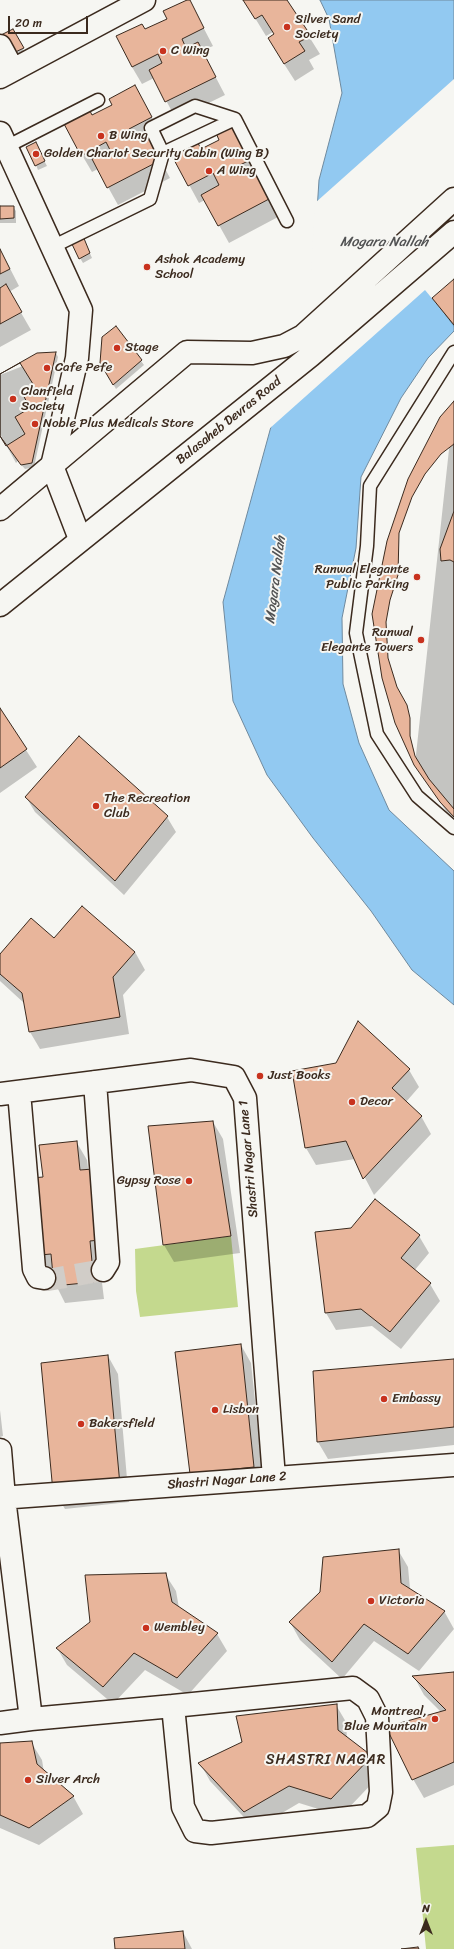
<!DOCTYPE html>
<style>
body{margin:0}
#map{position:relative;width:454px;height:1949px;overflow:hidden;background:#f6f6f2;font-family:Sriracha,sans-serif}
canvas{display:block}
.north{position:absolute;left:406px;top:1901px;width:40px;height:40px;-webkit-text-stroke:3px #f6f6f2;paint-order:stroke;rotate:0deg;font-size:11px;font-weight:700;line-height:16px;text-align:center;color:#3b2a1e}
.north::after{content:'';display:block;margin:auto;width:14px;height:18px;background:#3b2a1e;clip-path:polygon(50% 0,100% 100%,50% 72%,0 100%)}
.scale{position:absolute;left:8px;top:16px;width:80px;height:18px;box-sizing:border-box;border:2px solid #3b2a1e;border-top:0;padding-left:5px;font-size:12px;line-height:14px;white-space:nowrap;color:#3b2a1e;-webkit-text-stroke:3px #f6f6f2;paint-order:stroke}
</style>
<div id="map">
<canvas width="454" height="1949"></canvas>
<div class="north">N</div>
<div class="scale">20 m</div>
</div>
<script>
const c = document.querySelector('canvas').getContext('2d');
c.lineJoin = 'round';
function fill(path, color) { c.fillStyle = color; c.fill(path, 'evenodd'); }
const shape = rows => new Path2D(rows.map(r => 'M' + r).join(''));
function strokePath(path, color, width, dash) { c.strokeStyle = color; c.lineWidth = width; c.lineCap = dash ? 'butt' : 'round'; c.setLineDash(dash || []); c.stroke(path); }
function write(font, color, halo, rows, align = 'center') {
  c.font = font + ' Sriracha,sans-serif'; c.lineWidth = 4; c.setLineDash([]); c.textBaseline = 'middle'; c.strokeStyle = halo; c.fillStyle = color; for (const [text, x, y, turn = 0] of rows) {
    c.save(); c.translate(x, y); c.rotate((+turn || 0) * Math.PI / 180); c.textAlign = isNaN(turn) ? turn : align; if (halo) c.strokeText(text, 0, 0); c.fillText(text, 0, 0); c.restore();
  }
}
fill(shape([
 [231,1236,238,1307,140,1317,136,1291,135,1249],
 [454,1845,454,1949,426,1949,416,1848]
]), '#c4d98e');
const water = shape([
 [320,0,454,0,454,262,432,298,454,325,454,331,428,358,401,398,361,477,356,548,342,618,343,684,359,743,389,810,454,871,454,1005,412,970,371,911,313,838,267,775,233,701,223,602,313,273,319,180,342,93,329,19,320,0]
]);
fill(water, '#92c9f1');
strokePath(water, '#6f899d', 1);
fill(shape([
 [454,79,454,266,435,298,454,322,454,325,425,290,269,429,311,273,315,203]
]), '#f6f6f2');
fill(shape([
 [189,0,213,46,202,51,225,95,176,119,154,78,142,84,132,67,145,30,168,19],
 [244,0,286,0,320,54,309,60,314,69,295,81,279,56,274,35,273,32,266,36],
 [12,30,25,53,15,58],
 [135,86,161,134,150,140,170,178,118,205,98,169,92,172,82,155,113,105],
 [251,138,270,172,257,179,278,217,229,243,205,200,199,203,174,157],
 [35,144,47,166,38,170,36,165],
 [0,207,13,207,16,211,16,223,0,223],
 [85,242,92,258,83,263,80,258],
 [0,249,19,286,9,292,31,330,0,347],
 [454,281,454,327,433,298],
 [116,327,144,365,116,389,101,363],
 [56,353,58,357,34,467,25,469,18,461,16,463,0,434,0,375],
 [454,403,454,823,415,764],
 [0,710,37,767,0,793],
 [26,797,167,817,176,832,124,895,35,812],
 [54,940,135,952,145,970,123,995,129,1034,40,1049,30,1032,24,1003,0,981,0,956],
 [409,1070,419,1087,406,1102,421,1116,431,1134,374,1195,355,1159,316,1165,306,1148],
 [213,1122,223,1139,240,1253,174,1262,164,1245,149,1127],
 [77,1143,87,1160,104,1299,65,1303,41,1255,44,1178],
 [419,1236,429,1253,414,1271,430,1284,440,1301,401,1349,372,1326,336,1330,326,1313],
 [241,1345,251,1363,264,1485,191,1474],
 [108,1356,118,1374,129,1502,65,1509,54,1491],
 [454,1360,454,1445,328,1459,318,1442],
 [0,1410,3,1436,0,1437],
 [398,1550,408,1567,410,1589,444,1611,454,1629,419,1671,374,1641,342,1679,300,1640,290,1622],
 [165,1574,176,1591,179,1608,217,1634,227,1651,188,1695,145,1670,113,1704,67,1665,57,1648],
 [454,1673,454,1785,424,1798,413,1779,442,1713,424,1695,414,1677],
 [336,1705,346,1722,347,1739,371,1757,381,1774,341,1816,299,1803,255,1829,210,1781,200,1763],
 [31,1742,42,1760,44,1772,73,1796,83,1814,39,1845,0,1828,0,1745],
 [183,1932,192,1949,116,1949]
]), '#0003');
const building = shape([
 [187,0,190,0,204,28,182,39,186,48,198,42,216,77,165,102,149,70,162,63,158,54,132,67,116,36,142,24,145,29,167,19,163,11,187,0],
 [243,0,287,0,311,36,299,42,305,51,284,64,268,38,274,34,262,15,255,19,243,0],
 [13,29,24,48,11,54,1,35,13,29],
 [135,85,152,117,129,129,134,139,147,133,161,160,107,188,92,159,110,150,106,142,81,156,63,122,89,109,92,115,112,105,109,99,135,85],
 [242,120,260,155,236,167,241,175,253,169,269,199,218,226,201,195,219,185,213,173,188,186,172,156,198,143,201,149,219,140,216,133,242,120],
 [36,142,45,161,35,166,26,147,36,142],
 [0,206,14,206,14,218,0,219,0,206],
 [83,236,90,253,79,259,71,242,83,236],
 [0,249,10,269,0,274,0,249],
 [454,279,454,325,432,298,454,279],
 [6,284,22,312,0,324,0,288,6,284],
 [116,326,142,360,113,385,100,363,102,337,116,326],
 [56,352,32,463,21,465,0,436,0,374,37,353,56,352],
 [20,363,33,384,21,391,30,408,15,417,25,434,6,446,0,436,0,374,20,363],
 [454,401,454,817,440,802,414,765,395,723,382,678,372,614,387,541,408,479,440,417,454,401],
 [454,444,454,511,440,549,441,561,450,560,454,562,454,809,429,779,415,756,410,736,410,718,407,705,397,687,388,658,386,622,390,600,398,575,399,533,412,497,425,474,441,454,454,444],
 [0,708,27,749,0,768,0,708],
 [79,736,168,816,115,881,25,797,79,736],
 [82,906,135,952,113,977,120,1017,29,1032,22,993,0,974,0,954,31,918,54,938,82,906],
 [358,1021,410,1069,392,1088,422,1116,363,1179,346,1141,305,1148,292,1071,336,1063,358,1021],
 [213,1121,231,1236,163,1245,148,1126,213,1121],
 [77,1141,80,1170,93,1169,100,1240,90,1241,94,1282,54,1286,51,1254,40,1255,32,1178,43,1177,39,1145,77,1141],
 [375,1199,420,1235,401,1258,431,1283,390,1332,361,1309,325,1313,315,1232,351,1228,375,1199],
 [241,1344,254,1467,190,1474,175,1352,241,1344],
 [108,1355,120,1485,53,1492,41,1363,108,1355],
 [454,1359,454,1427,317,1442,313,1371,454,1359],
 [399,1549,401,1583,445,1611,408,1654,364,1624,332,1662,289,1622,320,1592,323,1557,399,1549],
 [166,1573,172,1602,218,1633,177,1678,134,1653,103,1687,56,1648,90,1622,85,1575,166,1573],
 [454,1672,454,1762,412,1780,386,1727,446,1710,412,1676,454,1672],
 [337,1704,338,1730,372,1756,331,1799,289,1786,244,1812,198,1763,242,1742,236,1716,337,1704],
 [32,1741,37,1764,74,1796,29,1828,0,1815,0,1743,32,1741],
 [183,1931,185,1949,115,1949,114,1938,183,1931],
 [418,1947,419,1949,401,1949,418,1947]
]);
fill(building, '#e8b59b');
strokePath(building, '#3b2a1e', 1);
strokePath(shape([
 [44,1278,48,1280,103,1270]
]), '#d1cdc8', 22, [22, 11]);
const service = shape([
 [6,147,98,100],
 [163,153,235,119],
 [52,247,150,199,163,153,151,128,195,106,235,119,287,221],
 [454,352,370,486,367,546,356,633,377,734,417,796,454,828]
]);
const minor = shape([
 [0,46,13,70],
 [0,77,144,0],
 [0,133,81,310,77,358,52,466,80,539],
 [95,1082,108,1262,103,1270],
 [19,1092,34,1269,38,1277,44,1278],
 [0,1094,191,1070,234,1077,245,1098,274,1478],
 [0,1450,4,1498,31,1719],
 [0,1498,454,1465],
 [0,1723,31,1719,173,1706,353,1688,368,1699,377,1717,381,1792,378,1807,367,1816,211,1833,195,1831,183,1807,173,1706]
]);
const secondary = shape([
 [0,509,187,352,252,353,284,346,303,336,454,199],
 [0,605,310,356,454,232]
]);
strokePath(service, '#3b2a1e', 15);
strokePath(minor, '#3b2a1e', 25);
strokePath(secondary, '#3b2a1e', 25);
strokePath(service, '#f6f6f2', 12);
strokePath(minor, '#f6f6f2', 22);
strokePath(secondary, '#f6f6f2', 22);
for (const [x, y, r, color] of [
 [287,27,4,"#c8321e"],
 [163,51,4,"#c8321e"],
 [101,136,4,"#c8321e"],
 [36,154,4,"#c8321e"],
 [209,171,4,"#c8321e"],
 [147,267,4,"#c8321e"],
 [117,348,4,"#c8321e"],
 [47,368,4,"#c8321e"],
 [13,399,4,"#c8321e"],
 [35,424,4,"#c8321e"],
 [417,577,4,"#c8321e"],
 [421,640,4,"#c8321e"],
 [96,806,4,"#c8321e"],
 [260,1076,4,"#c8321e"],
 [352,1102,4,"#c8321e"],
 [189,1181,4,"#c8321e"],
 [384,1399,4,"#c8321e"],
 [215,1410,4,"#c8321e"],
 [81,1424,4,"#c8321e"],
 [371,1601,4,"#c8321e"],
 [146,1628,4,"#c8321e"],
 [435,1719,4,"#c8321e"],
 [28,1780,4,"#c8321e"]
]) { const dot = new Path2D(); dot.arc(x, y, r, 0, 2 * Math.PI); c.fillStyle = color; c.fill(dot); strokePath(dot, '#f6f6f2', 1.5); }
write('13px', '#3b2a1e', '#f6f6f2', [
 ["Silver Sand",295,20],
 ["Society",295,35],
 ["C Wing",171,51],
 ["B Wing",109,136],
 ["Golden Chariot Security Cabin (Wing B)",44,154],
 ["A Wing",217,171],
 ["Ashok Academy",155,260],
 ["School",155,275],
 ["Stage",125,348],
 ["Cafe Pefe",55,368],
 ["Clanfield",21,392],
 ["Society",21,407],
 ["Noble Plus Medicals Store",43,424],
 ["Runwal Elegante",409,570,"right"],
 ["Public Parking",409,585,"right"],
 ["Runwal",413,633,"right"],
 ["Elegante Towers",413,648,"right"],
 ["The Recreation",104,799],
 ["Club",104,814],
 ["Just Books",268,1076],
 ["Decor",360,1102],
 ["Gypsy Rose",181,1181,"right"],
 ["Embassy",392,1399],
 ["Lisbon",223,1410],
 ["Bakersfield",89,1424],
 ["Victoria",379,1601],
 ["Wembley",154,1628],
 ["Montreal,",427,1712,"right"],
 ["Blue Mountain",427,1727,"right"],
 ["Silver Arch",36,1780]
], 'left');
write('13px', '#3b2a1e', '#f6f6f2', [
 ["Balasaheb Devras Road",229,421,-39],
 ["Shastri Nagar Lane 1",249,1159,-95],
 ["Shastri Nagar Lane 2",227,1481,-4]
]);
write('italic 14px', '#515253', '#f6f6f2', [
 ["Mogara Nallah",384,242],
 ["Mogara Nallah",276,580,-83]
]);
c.letterSpacing = '1px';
write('14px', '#3b2a1e', '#f6f6f2', [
 ["SHASTRI NAGAR",326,1760]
]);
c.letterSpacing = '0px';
</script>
